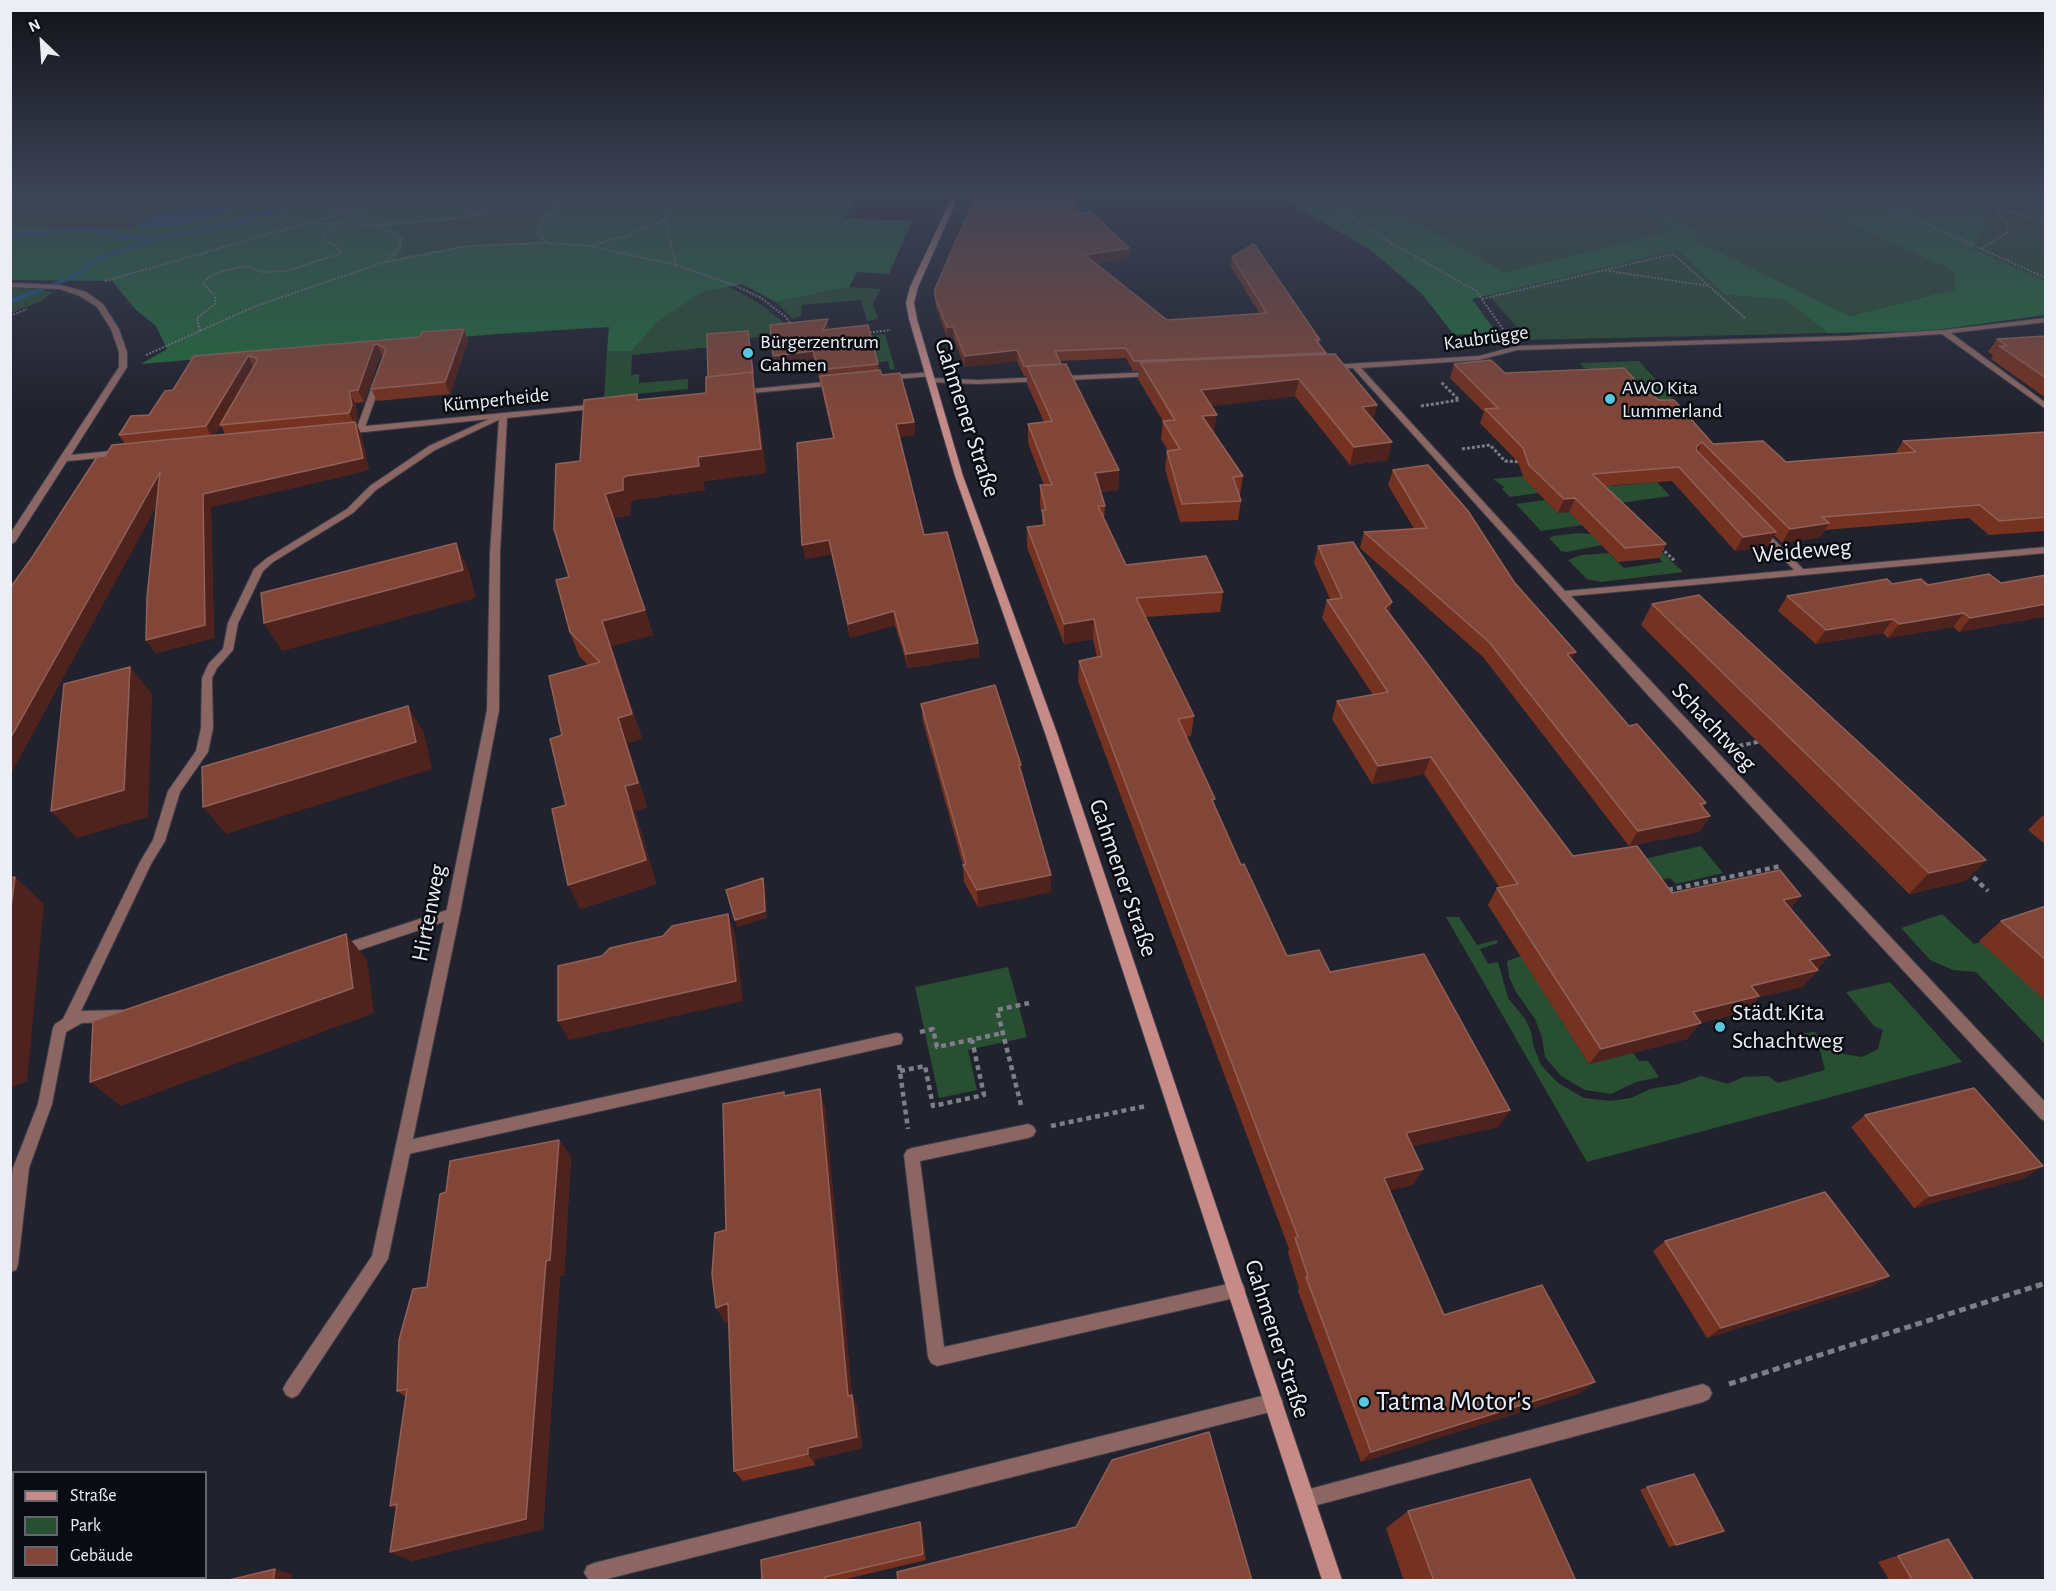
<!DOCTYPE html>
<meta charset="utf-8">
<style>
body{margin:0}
#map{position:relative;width:2056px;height:1591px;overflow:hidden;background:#21222e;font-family:"Alegreya Sans",sans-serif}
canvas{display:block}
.frame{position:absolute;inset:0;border:12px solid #eceef6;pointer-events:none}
.legend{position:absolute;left:12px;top:1471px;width:195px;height:108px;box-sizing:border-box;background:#0b0c11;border:2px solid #65666d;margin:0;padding:8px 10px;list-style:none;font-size:18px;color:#eceef6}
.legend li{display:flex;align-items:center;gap:12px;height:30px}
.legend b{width:30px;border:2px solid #65666d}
.north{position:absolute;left:12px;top:12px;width:60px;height:60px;-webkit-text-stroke:4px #0b0c11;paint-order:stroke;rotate:335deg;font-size:16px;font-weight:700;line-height:24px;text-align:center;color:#eceef6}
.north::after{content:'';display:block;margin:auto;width:21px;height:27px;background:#eceef6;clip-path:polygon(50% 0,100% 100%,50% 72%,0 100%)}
</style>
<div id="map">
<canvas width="2056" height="1591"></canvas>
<div class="frame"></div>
<ul class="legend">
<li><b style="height:8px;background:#c68b87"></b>Straße</li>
<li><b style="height:16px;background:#284f32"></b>Park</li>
<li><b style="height:16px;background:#824638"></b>Gebäude</li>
</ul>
<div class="north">N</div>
</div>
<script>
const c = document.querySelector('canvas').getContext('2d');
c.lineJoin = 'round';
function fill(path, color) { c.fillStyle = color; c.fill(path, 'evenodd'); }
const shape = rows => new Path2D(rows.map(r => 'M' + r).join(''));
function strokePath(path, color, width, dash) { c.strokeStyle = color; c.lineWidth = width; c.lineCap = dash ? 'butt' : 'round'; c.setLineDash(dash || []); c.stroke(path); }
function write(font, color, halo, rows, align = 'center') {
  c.font = font + ' "Alegreya Sans",sans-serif'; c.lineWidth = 5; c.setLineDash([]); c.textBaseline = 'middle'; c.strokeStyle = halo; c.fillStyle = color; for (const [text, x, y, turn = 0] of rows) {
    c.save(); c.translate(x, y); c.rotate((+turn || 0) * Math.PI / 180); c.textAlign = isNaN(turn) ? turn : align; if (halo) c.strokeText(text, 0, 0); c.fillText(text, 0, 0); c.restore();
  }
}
fill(shape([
 [11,193,259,193,127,229,11,225],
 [1364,193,1600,193,1677,229,1505,272],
 [1617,193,1778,193,1954,271,1955,289,1850,316,1693,240,1696,231],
 [1881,193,2045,193,2045,281,1972,248,1992,216,1978,207,1939,217],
 [554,203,543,212,539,241,454,246,394,258,388,227,495,214],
 [1677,250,1725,295,1786,300,1828,333,1528,340,1489,295],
 [730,287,760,304,782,321,791,334,724,340,723,346,632,355,631,375,639,374,639,383,688,379,688,389,604,397,607,351,632,351,656,323,701,293],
 [849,287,881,289,873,304,878,319,867,321,861,300,802,305,801,316,793,319,776,302],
 [11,288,21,288,53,292,41,301,11,313],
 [885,334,895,369,890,370,888,361,863,364,869,336],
 [1639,361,1724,456,1600,382,1588,368,1584,368,1580,363],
 [1559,473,1538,493,1510,497,1502,489,1504,487,1493,479],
 [1596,477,1612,486,1657,482,1670,496,1606,505],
 [1545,500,1558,513,1569,512,1583,525,1541,531,1516,504],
 [1578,533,1591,534,1602,545,1567,552,1561,551,1549,538,1553,536],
 [1653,543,1683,572,1601,582,1587,579,1568,560,1581,555,1609,553,1624,568,1663,562,1645,544],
 [1701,846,1723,873,1676,884,1670,878,1640,883,1626,863],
 [1942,914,1974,944,1987,940,2046,1002,2045,1044,1976,972,1953,970,1930,960,1901,928],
 [1446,917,1459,917,1477,945,1497,940,1498,943,1480,949,1488,964,1498,962,1508,998,1526,1020,1531,1032,1534,1048,1541,1065,1558,1083,1584,1098,1611,1101,1631,1098,1650,1089,1679,1084,1701,1076,1728,1084,1743,1077,1768,1076,1778,1083,1825,1070,1819,1047,1798,1034,1814,1032,1844,1054,1862,1057,1878,1049,1883,1030,1874,1026,1846,992,1890,982,1962,1062,1587,1162],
 [1521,956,1589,1064,1633,1053,1639,1061,1648,1061,1659,1077,1636,1082,1611,1094,1585,1090,1561,1076,1545,1057,1542,1037,1535,1019,1516,992,1509,977,1507,961],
 [1008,967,1027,1037,968,1050,977,1090,939,1098,915,987]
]), '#284f32');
fill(shape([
 [259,193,859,193,844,218,912,221,889,274,857,272,849,287,776,302,742,284,701,293,656,323,632,351,607,351,609,327,497,334,141,364,167,349,156,326,135,309,112,281,11,280,11,225,127,229],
 [553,203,543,212,536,223,535,231,539,241,454,246,395,258,406,246,406,239,389,227,435,223],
 [1279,193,1364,193,1505,272,1676,229,1600,193,1617,193,1697,231,1694,240,1850,316,1955,289,1954,271,1778,193,1881,193,1939,217,1978,207,1993,215,1972,248,2045,281,2045,315,1929,331,1828,333,1786,300,1725,295,1677,250,1472,299,1496,332,1454,335,1422,294,1368,248,1304,212]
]), '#226b3a');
fill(shape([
 [211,205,222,205,227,207,227,210,211,218,180,225,148,228,142,228,139,224,144,220,168,212]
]), '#1a5a8f');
fill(shape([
 [337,193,347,193,293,206,233,226,158,240,100,260,75,278,10,304,10,299,71,276,96,258,145,240,125,240,91,230,10,238,10,234,91,226,125,236,148,236,151,238,232,222,289,203,337,193]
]), '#1a5a8f');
const lane = shape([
 [375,378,382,380,364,430,357,432,356,430,375,378],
 [500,414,507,416,435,450,376,490,353,513,273,562,263,571,238,623,233,650,217,668,212,678,213,728,208,752,180,792,165,841,151,864,81,1011,122,1010,127,1012,129,1016,127,1020,122,1022,82,1023,66,1032,52,1104,29,1168,18,1264,16,1270,10,1272,10,1191,13,1168,38,1104,53,1028,55,1024,63,1019,140,862,153,840,168,791,196,751,201,728,202,678,209,663,223,649,228,623,254,569,267,558,347,509,370,486,429,446,500,414],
 [1760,527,1763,528,1804,570,1804,574,1798,574,1757,532,1757,528,1760,527],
 [453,908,458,909,460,913,458,917,342,956,337,954,335,950,337,946,453,908],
 [896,1033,901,1034,903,1039,901,1044,896,1045,404,1155,399,1153,396,1148,399,1143,404,1141,896,1033],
 [1028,1124,1033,1126,1036,1131,1033,1136,1028,1138,920,1161,944,1347,1237,1282,1243,1284,1245,1290,1243,1296,937,1366,931,1363,928,1357,904,1155,907,1150,912,1148,1028,1124],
 [1703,1384,1709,1387,1712,1393,1709,1399,1703,1402,1306,1508,1299,1506,1297,1499,1299,1492,1306,1490,1703,1384],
 [1274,1393,1280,1396,1283,1402,1280,1408,1274,1411,603,1580,589,1580,584,1573,587,1566,594,1563,1274,1393]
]);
const street = shape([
 [10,283,61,285,86,292,103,304,119,329,127,352,127,367,71,455,121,450,125,453,121,456,67,461,15,542,10,545,10,534,119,367,119,352,111,329,97,307,80,296,60,289,10,287,10,283],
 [2046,318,2046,322,1951,333,2046,403,2046,409,1942,334,1847,340,1517,350,1479,360,1361,368,1565,591,2046,547,2046,553,1571,596,2046,1103,2046,1121,2041,1119,1647,694,1353,368,1330,369,1326,367,1330,365,1479,356,1517,346,1847,336,1944,330,2046,318],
 [929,372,933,374,932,376,885,380,881,378,885,376,929,372],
 [1153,372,1157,374,1156,376,978,384,930,382,926,380,930,378,978,380,1153,372],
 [835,381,839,383,838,385,742,394,738,392,742,390,835,381],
 [599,404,602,404,602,408,507,418,500,553,499,710,460,913,388,1259,298,1395,292,1398,286,1395,283,1389,286,1383,372,1256,446,913,487,710,490,553,499,418,345,434,341,431,345,428,599,404]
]);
const secondary = shape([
 [954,193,960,193,918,287,914,303,917,319,963,476,1058,736,1342,1580,1322,1580,1046,736,955,476,909,319,906,303,910,287,954,193]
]);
strokePath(lane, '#3d3f4a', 2);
strokePath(street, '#3d3f4a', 2);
strokePath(secondary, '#3d3f4a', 2);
strokePath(shape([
 [674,193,668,205,665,220,676,265],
 [1318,193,1379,236,1476,291,1503,329],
 [1858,193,2046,278],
 [1957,193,1995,207,2007,224,2007,233,1981,249],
 [565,199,542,220,540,233,547,243,589,246,676,265,736,286,761,298,786,317,791,325],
 [1995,207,2046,222],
 [378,225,475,216,565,199,584,193],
 [593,245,626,236,665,220],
 [386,262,469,246,547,243],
 [1609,271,1709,286],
 [105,281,413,193],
 [1482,299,1673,254,1746,319],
 [10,316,27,309],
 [200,331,197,318,215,304,215,295,203,284,209,277,223,271,247,266,261,272,287,271,341,253,337,247,322,238,333,225],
 [866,333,891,330],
 [146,355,256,306,385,262,400,247,401,241,396,235,377,225,311,223]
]), '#7d7e88', 2, [2, 1.5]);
strokePath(shape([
 [1421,406,1459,400,1441,382],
 [1462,449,1490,445,1505,461,1522,462],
 [1661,548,1675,561]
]), '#7d7e88', 3, [3, 2]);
strokePath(shape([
 [1739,746,1761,741]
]), '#7d7e88', 4, [4.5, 3]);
strokePath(shape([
 [1967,871,1988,891],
 [1668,890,1781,866],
 [920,1032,933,1029,937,1047,1003,1033],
 [899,1065,908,1129],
 [900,1071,925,1066,933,1106,984,1095,972,1040],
 [1021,1105,997,1010,1029,1003],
 [1051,1126,1146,1106]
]), '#7d7e88', 4.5, [5, 4]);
strokePath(shape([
 [1729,1384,2046,1283]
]), '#7d7e88', 5, [7, 4.5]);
fill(lane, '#8b6663');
fill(street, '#8b6663');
fill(secondary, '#c68b87');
fill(shape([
 [1078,213,1129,248,1129,258,1095,263,1167,320,1260,314,1231,267,1232,257,1320,340,1319,344,1326,353,1326,354,1377,405,1373,420,1388,460,1350,465,1295,396,1211,406,1214,432,1213,433,1243,476,1240,495,1239,495,1241,501,1238,520,1180,522,1165,469,1167,451,1168,451,1161,439,1163,421,1138,379,1139,371,1133,371,1126,358,1060,361,1119,470,1118,490,1100,492,1105,506,1104,519,1126,565,1223,592,1220,612,1146,617,1194,716,1191,736,1186,737,1214,804,1241,865,1287,956,1330,972,1510,1110,1498,1127,1412,1146,1423,1169,1413,1185,1389,1190,1444,1315,1595,1382,1578,1394,1361,1462,1298,1291,1299,1288,1288,1253,1289,1249,1078,681,1079,661,1097,657,1093,639,1064,644,1027,547,1027,527,1042,525,1042,514,1040,505,1040,485,1044,485,1028,443,1028,424,1044,422,1027,384,1027,376,1024,376,1017,361,965,367,953,337,947,337,936,307,935,289],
 [464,329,468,341,450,394,377,401,371,389,383,356,380,357,364,402,355,403,358,418,356,423,361,434,369,470,211,507,214,638,156,653,146,640,156,506,10,775,105,456,125,444,119,435,149,415,173,390,194,356,420,337],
 [221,426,225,434,215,435],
 [829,330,878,364,879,370,882,375,914,422,915,435,899,437,924,535,978,643,979,657,908,668,895,625,850,638,832,554,805,559,833,438,815,361,775,366],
 [2046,336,2046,398,1991,359,1993,355,1988,352,1997,339],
 [750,344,755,387,766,473,703,481,705,490,634,500,630,503,631,515,613,518,653,635,611,646,642,739,627,743,647,807,635,811,656,884,580,909,566,805,562,735,588,665,579,656,570,632,569,577,580,461,637,394,638,400,706,393,708,377],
 [1454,364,1505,373,1649,395,1658,400,1713,444,1786,462,1895,454,1903,441,2046,432,2046,531,1989,535,1969,518,1825,530,1820,537,1782,543,1774,535,1768,546,1735,551,1672,481,1605,486,1666,544,1659,558,1618,562,1569,512,1558,513,1524,479,1518,462,1480,423,1484,412,1450,378],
 [1393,470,1514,582,1572,660,1629,726,1706,803,1703,808,1710,816,1699,832,1629,846,1483,657,1360,548,1364,532,1414,529,1388,485],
 [1318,546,1392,602,1389,613,1573,856,1672,893,1801,896,1790,909,1818,970,1802,987,1759,997,1745,1012,1700,1023,1687,1039,1589,1064,1488,905,1497,888,1500,888,1424,774,1372,784,1332,719,1337,701,1373,695,1322,618,1327,600,1330,599,1314,563],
 [2046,575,2046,616,1959,632,1953,627,1888,638,1883,633,1816,644,1778,611,1787,596,1892,584,2001,583],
 [1652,604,1986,860,1965,881,1909,894,1641,625],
 [921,704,1051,875,1051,892,978,907,964,882,963,865,923,722],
 [2046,815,2046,845,2028,830,2042,816],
 [2046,906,2046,1001,1979,941,2001,921],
 [785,1096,825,1107,852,1396,857,1407,862,1448,815,1459,815,1465,743,1481,734,1471,729,1321,725,1323,726,1230],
 [1865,1115,2025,1178,1914,1208,1851,1127],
 [559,1140,571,1157,564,1275,560,1276,543,1529,411,1561,396,1509,406,1397,397,1391,427,1287,446,1192],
 [1665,1241,1889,1276,1872,1286,1707,1338,1653,1251],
 [1647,1487,1717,1534,1669,1547,1640,1490],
 [1408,1511,1576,1581,1404,1581,1386,1528],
 [920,1522,922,1528,926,1560,838,1581,762,1581],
 [1948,1539,1974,1581,1890,1581,1878,1562]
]), '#753221');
fill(shape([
 [1129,248,1129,258,1085,264,1085,255],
 [828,319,829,329,823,330],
 [947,327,953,327,953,337,947,337],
 [464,329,468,341,450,394,445,382],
 [377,344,383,356,380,357,364,402,358,390,374,345],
 [1017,350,1017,361,965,367,965,356],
 [813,351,815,361,775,366,773,356],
 [248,356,254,368,220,425,221,426,213,439,206,426],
 [752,372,756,395,766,473,703,481,705,490,634,500,630,503,631,515,612,518,605,494],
 [1299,379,1295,396,1199,408,1201,390],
 [349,391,355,403,358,418,356,423,361,434,369,470,211,507,214,638,156,653,146,640,203,494,355,425,349,413],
 [1377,405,1373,423,1362,407],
 [1217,415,1214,432,1199,434,1202,416],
 [914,422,915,435,897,437,896,424],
 [1392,442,1388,460,1350,465,1354,447],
 [1702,442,1696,456,1696,447],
 [1119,470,1118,490,1094,493,1095,473],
 [160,472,168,485,10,775,10,739],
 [1575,498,1569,512,1558,513,1564,499],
 [1829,523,1820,537,1782,543,1790,529],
 [1776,532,1768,546,1735,551,1743,537],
 [829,540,832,554,805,559,802,545],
 [456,543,469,571,476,598,282,651,264,623],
 [1392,602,1387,619,1385,608],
 [2046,604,2046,616,1959,632,1970,618],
 [645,610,653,635,611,646,642,739,627,743,647,807,635,811,656,884,580,909,568,885,625,786,618,718,602,621],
 [894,611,895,625,850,638,848,624],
 [1964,613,1953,627,1888,638,1899,624],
 [1094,619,1093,639,1064,644,1064,624],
 [1893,619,1883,633,1816,644,1826,630],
 [978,643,979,657,908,668,906,654],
 [1576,652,1568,668,1567,654],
 [130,667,152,694,148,817,77,838,51,811],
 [408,706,424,733,432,769,226,834,203,807],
 [1431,757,1424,774,1372,784,1378,766],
 [1710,816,1699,832,1629,846,1638,831],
 [1986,860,1965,881,1909,894,1929,873],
 [1051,875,1051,892,978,907,977,890],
 [15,877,44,904,27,1081,10,1088,10,915],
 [763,878,765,885,767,918,737,927,735,920],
 [1801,896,1787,913,1783,900],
 [728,914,735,934,743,1001,569,1040,558,1021],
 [346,934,367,960,374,1013,121,1106,90,1082],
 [1830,955,1802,987,1759,997,1745,1012,1700,1023,1687,1039,1589,1064,1601,1049,1693,1012,1809,960],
 [820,1089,825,1107,852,1396,857,1407,862,1448,815,1459,815,1465,808,1454,808,1448,848,1396],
 [1510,1110,1498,1127,1397,1150,1406,1133],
 [559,1140,571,1157,564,1275,560,1276,543,1529,411,1561,390,1552,546,1261],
 [2043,1166,2025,1178,1914,1208,1930,1196],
 [1423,1169,1413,1185,1375,1194,1384,1178],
 [1889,1276,1872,1286,1707,1338,1721,1328],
 [728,1303,737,1317,725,1323,716,1308],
 [1595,1382,1578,1394,1361,1462,1371,1452],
 [397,1504,410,1516,390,1506],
 [920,1522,922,1528,926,1560,923,1554],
 [1724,1531,1717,1534,1669,1547,1676,1545],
 [275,1569,292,1574,291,1581,273,1581]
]), '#4e231d');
const building = shape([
 [977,193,1072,193,1078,213,1091,212,1129,248,1085,255,1167,320,1267,313,1232,257,1254,244,1320,340,1316,340,1326,353,1134,361,1126,348,1055,351,1061,364,1024,366,1017,350,965,356,953,327,947,327,935,297,935,289,977,193],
 [828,319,823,330,868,325,878,364,818,370,813,351,773,356,770,325,828,319],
 [464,329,445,382,371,389,386,349,377,344,374,345,358,390,349,391,352,405,349,413,220,425,257,361,256,358,248,356,206,426,119,435,131,416,149,415,165,391,173,390,194,356,420,337,422,332,464,329],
 [748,331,753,373,752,372,708,377,707,334,748,331],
 [2046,336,2046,378,1999,346,2007,346,1997,339,2046,336],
 [1335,354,1377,405,1362,407,1392,442,1354,447,1299,379,1201,390,1217,415,1202,416,1243,476,1233,477,1241,501,1182,504,1167,451,1180,449,1163,421,1175,420,1140,362,1335,354],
 [1491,360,1505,373,1624,368,1649,395,1653,395,1658,400,1674,400,1713,444,1763,441,1786,462,1916,452,1903,441,2046,432,2046,517,1999,521,1980,505,1822,517,1829,523,1790,529,1702,442,1696,447,1697,451,1776,532,1743,537,1679,467,1592,474,1666,544,1625,548,1575,498,1564,499,1529,465,1523,448,1485,409,1498,408,1454,364,1491,360],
 [1066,364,1119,470,1095,473,1105,506,1098,506,1126,565,1206,556,1223,592,1136,598,1194,716,1178,719,1215,799,1212,800,1241,865,1244,864,1287,956,1319,950,1330,972,1424,954,1510,1110,1406,1133,1423,1169,1384,1178,1444,1315,1542,1285,1595,1382,1371,1452,1306,1277,1308,1276,1295,1238,1298,1237,1079,661,1102,656,1094,619,1064,624,1027,527,1045,525,1042,510,1046,510,1040,485,1052,485,1028,424,1052,421,1027,366,1066,364],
 [880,370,882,375,900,373,914,422,896,424,924,535,947,532,978,643,906,654,894,611,848,624,829,540,802,545,797,443,834,438,820,376,880,370],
 [752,372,761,449,698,457,699,466,626,476,623,478,623,490,605,494,645,610,602,621,632,714,618,718,638,783,625,786,646,860,568,885,552,809,566,805,550,739,562,735,549,676,600,662,570,632,556,580,569,577,554,529,556,464,580,461,584,400,637,394,637,400,706,393,706,377,752,372],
 [355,422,363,458,203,494,205,625,146,640,147,597,160,472,10,739,10,588,33,556,97,457,105,456,112,445,355,422],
 [1428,465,1468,511,1514,582,1576,652,1567,654,1629,726,1637,724,1706,803,1700,804,1710,816,1638,831,1489,642,1364,532,1427,528,1393,470,1428,465],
 [1353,542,1392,602,1385,608,1573,856,1637,846,1672,893,1780,870,1801,896,1783,900,1830,955,1809,960,1818,970,1751,986,1759,996,1693,1012,1701,1023,1601,1049,1497,888,1518,884,1431,757,1378,766,1337,701,1388,692,1327,600,1342,598,1318,546,1353,542],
 [456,543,463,570,264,623,261,593,456,543],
 [1989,574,2001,583,2046,575,2046,604,1970,618,1964,613,1899,624,1893,619,1826,630,1787,596,1887,579,1892,584,1921,579,1928,585,1989,574],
 [1699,595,1986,860,1929,873,1652,604,1699,595],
 [130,667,124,790,51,811,64,684,130,667],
 [995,685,1021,765,1019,765,1051,875,977,890,963,865,966,864,921,704,995,685],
 [408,706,416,742,203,807,202,767,408,706],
 [15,877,10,915,10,878,15,877],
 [763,878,765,911,735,920,726,890,763,878],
 [2046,906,2046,960,2001,921,2046,906],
 [728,914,736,981,558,1021,558,966,602,956,610,948,663,936,672,926,728,914],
 [346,934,353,988,90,1082,93,1021,346,934],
 [1974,1088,2043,1166,1930,1196,1865,1115,1974,1088],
 [820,1089,848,1396,852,1395,857,1437,808,1448,808,1454,734,1471,728,1303,716,1308,712,1274,715,1233,726,1230,723,1104,784,1092,784,1096,820,1089],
 [559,1140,550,1260,546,1261,526,1519,390,1552,397,1504,390,1506,407,1389,397,1391,399,1340,413,1289,427,1287,440,1194,446,1192,450,1161,559,1140],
 [1825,1192,1889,1276,1721,1328,1665,1241,1825,1192],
 [1209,1432,1252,1581,898,1581,897,1572,1076,1527,1112,1460,1209,1432],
 [1694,1474,1724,1531,1676,1545,1647,1487,1694,1474],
 [1530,1479,1576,1581,1434,1581,1408,1511,1530,1479],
 [920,1522,923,1554,825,1577,825,1581,762,1581,761,1560,920,1522],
 [1948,1539,1974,1581,1913,1581,1898,1556,1948,1539],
 [275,1569,273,1581,225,1581,275,1569]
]);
fill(building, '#824638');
strokePath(building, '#926156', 1.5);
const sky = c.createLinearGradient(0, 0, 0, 415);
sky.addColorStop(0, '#121319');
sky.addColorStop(0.47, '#3d4457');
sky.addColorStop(1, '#3d445700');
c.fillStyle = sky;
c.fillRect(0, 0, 2056, 415);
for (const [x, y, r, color] of [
 [748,353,6,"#56c9e0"],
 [1610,399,6,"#56c9e0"],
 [1720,1027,6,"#56c9e0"],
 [1364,1402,6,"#56c9e0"]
]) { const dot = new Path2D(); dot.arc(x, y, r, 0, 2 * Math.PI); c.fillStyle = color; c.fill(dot); strokePath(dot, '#0b0c11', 2); }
write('20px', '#eceef6', '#0b0c11', [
 ["Kaubrügge",1486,338,-8],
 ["Kümperheide",496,400,-6]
]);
write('20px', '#eceef6', '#0b0c11', [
 ["Bürgerzentrum",760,342],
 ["Gahmen",760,365],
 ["AWO Kita",1622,388],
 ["Lummerland",1622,411]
], 'left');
write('24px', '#eceef6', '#0b0c11', [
 ["Gahmener Straße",967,418,72],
 ["Weideweg",1802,551,-5],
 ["Schachtweg",1714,727,47],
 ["Gahmener Straße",1123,878,71],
 ["Hirtenweg",429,913,-79],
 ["Gahmener Straße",1277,1339,72]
]);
write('24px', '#eceef6', '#0b0c11', [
 ["Städt.Kita",1732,1013],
 ["Schachtweg",1732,1041]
], 'left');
write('28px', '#eceef6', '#0b0c11', [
 ["Tatma Motor's",1376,1402]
], 'left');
</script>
